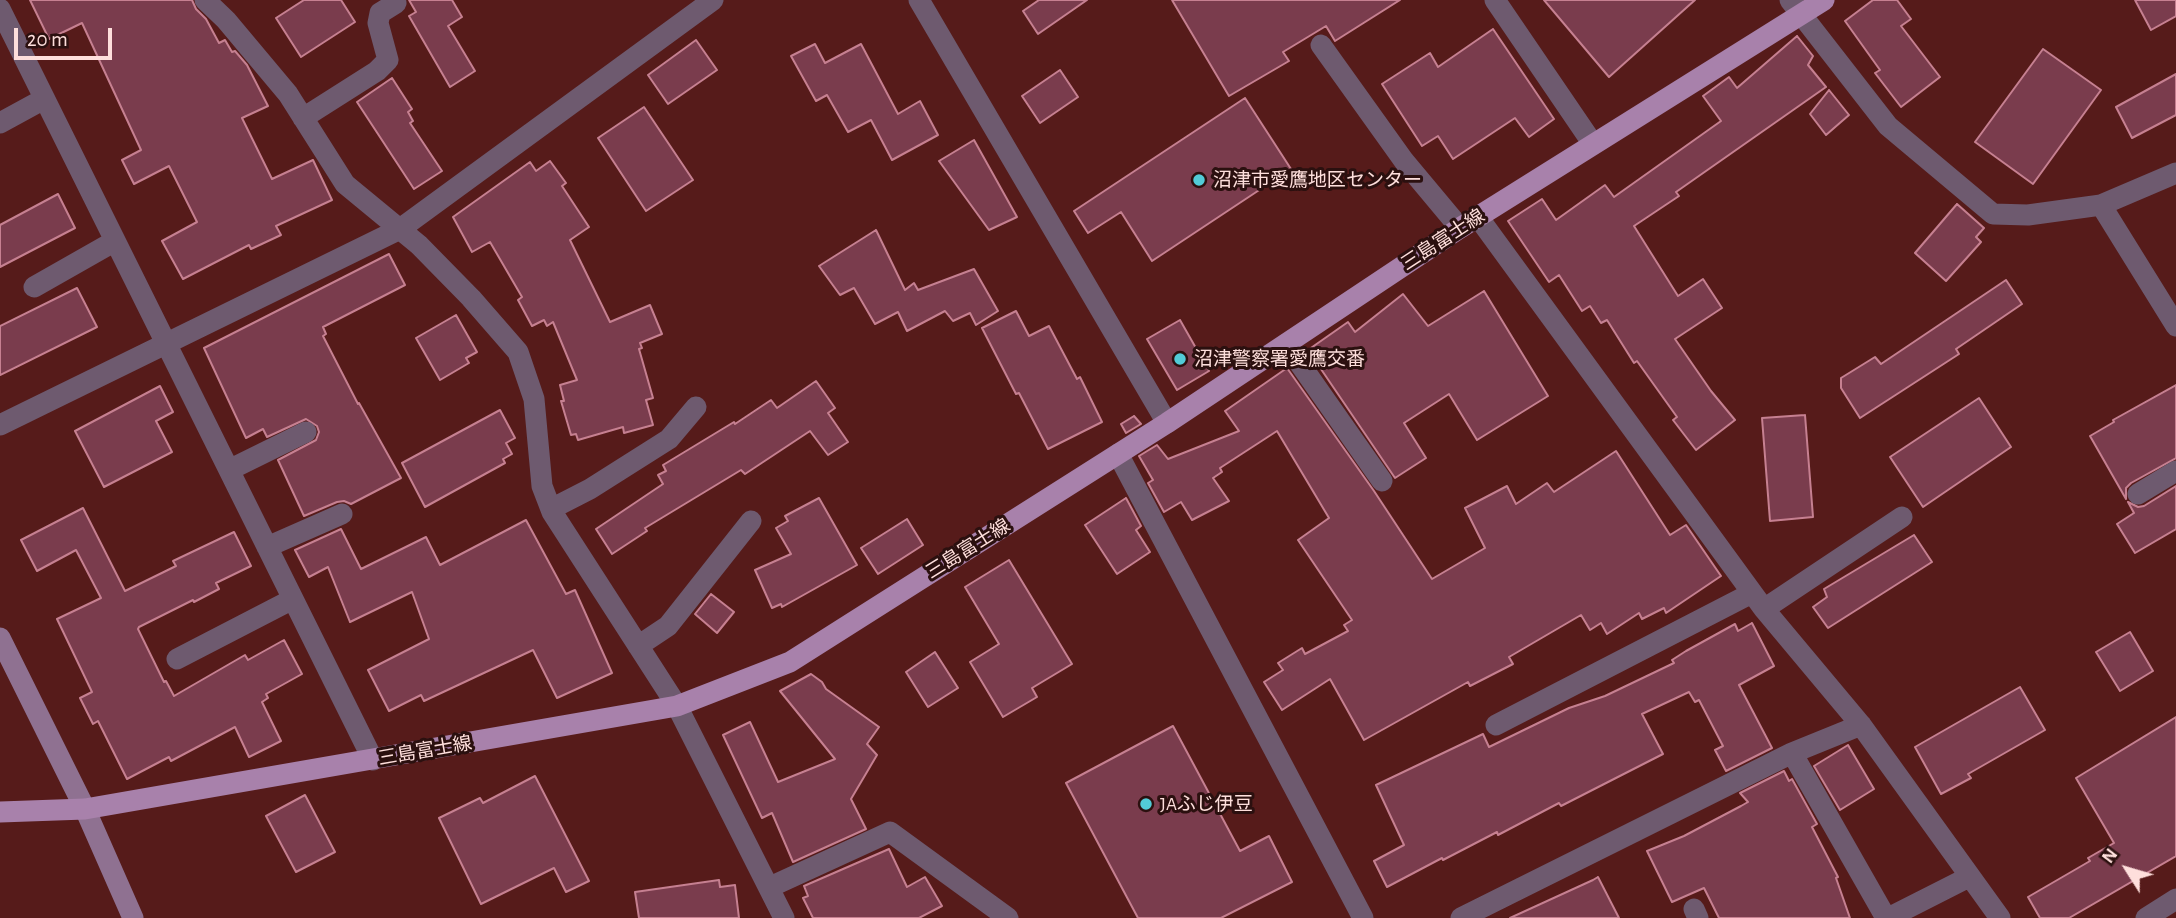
<!DOCTYPE html>
<meta charset="utf-8">
<style>
body{margin:0}
#map{position:relative;width:2176px;height:918px;overflow:hidden;background:#561b1a;font-family:"Alegreya Sans",sans-serif}
canvas{display:block}
.north{position:absolute;left:2092px;top:834px;width:70px;height:70px;-webkit-text-stroke:5px #2b100f;paint-order:stroke;rotate:307deg;font-size:19px;font-weight:700;line-height:28px;text-align:center;color:#fedfdc}
.north::after{content:'';display:block;margin:auto;width:24px;height:32px;background:#fedfdc;clip-path:polygon(50% 0,100% 100%,50% 72%,0 100%)}
.scale{position:absolute;left:14px;top:28px;width:98px;height:32px;box-sizing:border-box;border:4px solid #fedfdc;border-top:0;padding-left:9px;font-size:21px;line-height:24px;white-space:nowrap;color:#fedfdc;-webkit-text-stroke:5px #2b100f;paint-order:stroke}
</style>
<div id="map">
<canvas width="2176" height="918"></canvas>
<div class="north">N</div>
<div class="scale">20 m</div>
</div>
<script>
const c = document.querySelector('canvas').getContext('2d');
c.lineJoin = 'round';
function fill(path, color) { c.fillStyle = color; c.fill(path, 'evenodd'); }
const shape = rows => new Path2D(rows.map(r => 'M' + r).join(''));
function strokePath(path, color, width, dash) { c.strokeStyle = color; c.lineWidth = width; c.lineCap = dash ? 'butt' : 'round'; c.setLineDash(dash || []); c.stroke(path); }
function write(font, color, halo, rows, align = 'center') {
  c.font = font + ' "Alegreya Sans","Noto Sans JP",sans-serif'; c.lineWidth = 6; c.setLineDash([]); c.textBaseline = 'middle'; c.strokeStyle = halo; c.fillStyle = color; for (const [text, x, y, turn = 0] of rows) {
    c.save(); c.translate(x, y); c.rotate((+turn || 0) * Math.PI / 180); c.textAlign = isNaN(turn) ? turn : align; if (halo) c.strokeText(text, 0, 0); c.fillText(text, 0, 0); c.restore();
  }
}
const building = shape([
 [30,0,192,0,196,9,206,19,219,43,225,40,232,52,235,51,247,65,268,106,242,118,272,179,313,160,332,200,276,226,281,235,251,249,249,245,183,279,162,241,197,222,169,166,134,184,122,160,141,150,82,23,49,39,30,0],
 [304,0,341,0,355,22,301,57,276,18,304,0],
 [409,0,452,0,462,17,448,26,475,71,450,87,409,16,416,12,409,0],
 [1039,0,1087,0,1038,34,1023,11,1039,0],
 [1172,0,1400,0,1335,41,1326,26,1283,52,1289,61,1229,96,1172,0],
 [1544,0,1695,0,1609,77,1544,0],
 [1873,0,1897,0,1911,19,1901,26,1940,77,1901,107,1875,73,1880,70,1845,21,1873,0],
 [2135,0,2176,0,2176,16,2151,30,2135,0],
 [1493,29,1554,119,1529,137,1515,118,1453,159,1438,136,1422,146,1382,84,1430,53,1438,67,1493,29],
 [1797,36,1813,56,1808,65,1826,87,1676,192,1679,196,1634,226,1678,296,1703,279,1722,308,1675,339,1711,391,1735,420,1696,450,1673,420,1677,417,1637,361,1634,363,1607,320,1601,323,1590,306,1582,311,1559,275,1549,282,1508,221,1542,199,1556,220,1605,185,1614,197,1721,121,1703,96,1729,77,1737,88,1797,36],
 [696,40,717,70,668,104,648,75,696,40],
 [815,44,825,63,861,44,898,114,920,101,938,135,892,160,871,120,848,132,827,95,816,101,791,56,815,44],
 [2043,49,2101,90,2033,184,1975,142,2043,49],
 [1060,70,1078,97,1040,123,1022,96,1060,70],
 [2176,74,2176,115,2132,138,2116,107,2176,74],
 [392,78,412,109,408,112,413,121,410,123,442,171,414,189,357,102,392,78],
 [1829,90,1849,115,1826,135,1810,114,1829,90],
 [1245,98,1291,169,1152,261,1121,212,1088,233,1074,211,1245,98],
 [644,107,693,180,646,211,598,138,644,107],
 [974,140,1017,217,989,230,939,161,974,140],
 [550,161,566,183,562,186,589,227,570,240,610,322,650,305,662,334,640,343,642,348,639,349,653,398,646,400,653,425,624,433,623,427,578,440,576,434,571,435,561,401,564,401,560,385,577,380,553,322,547,326,544,320,532,326,518,300,522,297,490,242,472,252,453,217,530,162,536,171,550,161],
 [58,194,75,228,0,267,0,225,58,194],
 [1957,204,1984,228,1976,237,1981,242,1946,281,1915,253,1957,204],
 [876,230,905,290,914,283,918,290,974,269,998,311,976,325,970,313,953,321,945,311,907,331,898,312,875,324,854,288,840,295,819,266,876,230],
 [389,254,405,285,323,327,326,334,323,336,358,404,359,403,401,478,351,504,344,501,337,502,304,516,278,460,316,440,319,432,317,426,306,419,267,437,263,429,246,438,204,348,389,254],
 [2006,280,2022,304,1956,349,1959,354,1860,418,1841,388,1841,378,1875,357,1881,364,2006,280],
 [77,288,97,327,0,375,0,326,77,288],
 [1484,291,1548,396,1477,440,1449,394,1404,423,1426,458,1395,478,1308,350,1348,322,1355,332,1403,294,1428,326,1484,291],
 [1016,311,1029,336,1049,326,1077,379,1080,377,1102,422,1048,449,1019,393,1016,394,982,328,1016,311],
 [456,315,477,352,466,358,469,363,440,380,416,338,456,315],
 [1180,320,1209,371,1177,390,1147,339,1180,320],
 [1287,368,1374,491,1432,579,1485,548,1465,508,1507,486,1516,504,1547,483,1554,492,1616,451,1670,535,1686,525,1721,576,1666,613,1664,608,1642,619,1639,613,1607,634,1601,623,1590,630,1581,615,1509,657,1513,664,1470,686,1468,682,1364,740,1330,679,1282,710,1264,682,1283,670,1278,663,1302,648,1305,654,1348,631,1344,625,1352,620,1298,540,1329,518,1277,431,1220,468,1222,472,1213,478,1229,501,1192,520,1181,502,1164,512,1148,483,1153,480,1139,456,1157,445,1168,459,1239,431,1225,411,1287,368],
 [816,381,835,408,828,413,848,442,828,455,810,431,745,474,741,470,645,528,647,531,612,554,596,529,663,484,658,475,666,471,663,465,734,422,735,424,771,400,777,408,816,381],
 [2176,385,2176,458,2131,483,2126,488,2126,499,2090,436,2114,422,2113,420,2176,385],
 [160,386,173,412,156,421,172,452,104,487,75,431,160,386],
 [1979,398,2011,447,1923,507,1890,457,1979,398],
 [500,410,515,438,506,443,512,454,503,459,505,463,425,507,402,463,500,410],
 [1805,415,1813,517,1770,521,1762,418,1805,415],
 [1134,416,1141,424,1126,433,1121,424,1134,416],
 [2176,486,2176,529,2135,553,2117,524,2134,513,2128,502,2138,507,2144,506,2176,486],
 [819,498,857,565,782,607,781,604,772,608,755,570,791,554,776,528,788,521,785,516,819,498],
 [1126,498,1141,526,1136,530,1150,552,1117,574,1085,525,1126,498],
 [83,508,125,591,176,566,173,561,234,532,251,566,216,583,219,589,194,602,193,600,139,627,138,629,164,682,166,681,174,696,245,655,248,660,284,640,302,674,266,694,268,698,262,702,281,741,249,757,235,727,171,761,169,757,127,779,98,721,93,724,80,698,92,692,57,619,101,598,76,550,37,571,21,540,83,508],
 [907,519,923,545,878,574,861,548,907,519],
 [526,520,566,594,575,590,612,673,557,698,533,650,424,701,421,695,389,711,368,670,429,639,412,592,350,622,328,567,309,577,295,550,341,529,361,569,426,537,440,565,526,520],
 [1914,535,1932,562,1828,628,1813,607,1827,597,1824,589,1914,535],
 [1009,560,1072,664,1032,688,1037,697,1003,717,970,662,999,644,965,587,1009,560],
 [711,594,734,612,717,633,695,614,711,594],
 [1752,623,1774,666,1739,685,1772,748,1726,771,1715,750,1723,746,1699,700,1695,702,1689,692,1642,714,1663,754,1561,806,1559,803,1498,835,1497,832,1443,860,1442,858,1387,887,1374,861,1404,845,1376,785,1483,734,1489,747,1569,708,1605,696,1674,663,1672,660,1686,651,1735,624,1738,631,1752,623],
 [2130,632,2153,671,2120,691,2096,652,2130,632],
 [935,652,958,688,928,707,906,672,935,652],
 [811,674,822,682,826,689,879,727,867,744,877,755,851,799,866,829,793,862,772,813,762,818,723,735,750,722,778,782,835,759,780,691,811,674],
 [2020,687,2045,730,1968,774,1971,778,1941,794,1915,747,2020,687],
 [2176,717,2176,856,2069,918,2040,918,2028,897,2090,861,2088,858,2114,843,2076,778,2176,717],
 [1173,726,1240,851,1269,836,1292,882,1221,918,1138,918,1066,783,1173,726],
 [1848,745,1874,789,1840,810,1814,766,1848,745],
 [1784,771,1789,781,1792,779,1817,824,1812,827,1838,877,1836,878,1850,918,1719,918,1704,888,1672,902,1647,851,1684,836,1741,806,1748,802,1740,793,1784,771],
 [535,776,589,881,566,892,554,868,481,904,439,818,480,798,483,803,535,776],
 [305,795,335,852,296,872,266,816,305,795],
 [889,849,907,887,925,877,942,906,919,918,813,918,803,898,808,896,804,886,889,849],
 [1598,877,1619,918,1510,918,1593,880,1598,877],
 [719,880,720,887,735,885,739,918,639,918,635,892,719,880]
]);
fill(building, '#7a3c4d');
strokePath(building, '#c68091', 2);
strokePath(shape([
 [205,0,226,20,288,94,345,184,419,245,471,298,518,352,534,399,542,486,552,512,677,706,784,918],
 [919,0,1167,423],
 [1495,0,1593,144],
 [1790,0,1888,126,1993,214,2028,215,2101,205],
 [0,9,373,760],
 [1321,45,1404,161,1460,228],
 [303,118,377,71,388,60,378,23,380,13,396,3],
 [0,123,44,99],
 [2176,173,2101,205,2176,326],
 [1478,217,1764,609,1861,725,2000,918],
 [34,287,115,241],
 [1286,344,1382,481],
 [0,425,400,229,713,0],
 [1118,454,1363,918],
 [229,470,306,432],
 [2138,494,2176,471],
 [551,509,590,489,669,439,696,407],
 [267,547,342,514],
 [1764,609,1902,517],
 [638,646,668,626,751,521],
 [177,659,293,599],
 [1496,725,1752,593],
 [1792,753,1886,918],
 [770,887,890,832,1008,918],
 [1694,909,1698,918],
 [1461,918,1792,753,1861,725],
 [1888,918,1969,877],
 [2146,918,2176,899]
]), '#6e5a6f', 21);
strokePath(shape([
 [0,638,85,809,133,918]
]), '#8f7191', 21);
strokePath(shape([
 [0,812,85,809,677,706,790,662,1167,423,1460,228,1824,0]
]), '#a881ab', 21);
for (const [x, y, r, color] of [
 [1199,180,7,"#52cbd7"],
 [1180,359,7,"#52cbd7"],
 [1146,804,7,"#52cbd7"]
]) { const dot = new Path2D(); dot.arc(x, y, r, 0, 2 * Math.PI); c.fillStyle = color; c.fill(dot); strokePath(dot, '#2b100f', 2.5); }
write('19px', '#fedfdc', '#2b100f', [
 ["沼津市愛鷹地区センター",1213,180],
 ["沼津警察署愛鷹交番",1194,359],
 ["JAふじ伊豆",1160,804]
], 'left');
write('19px', '#fedfdc', '#2b100f', [
 ["三島富士線",1443,240,-33],
 ["三島富士線",968,549,-32],
 ["三島富士線",425,751,-10]
]);
</script>
